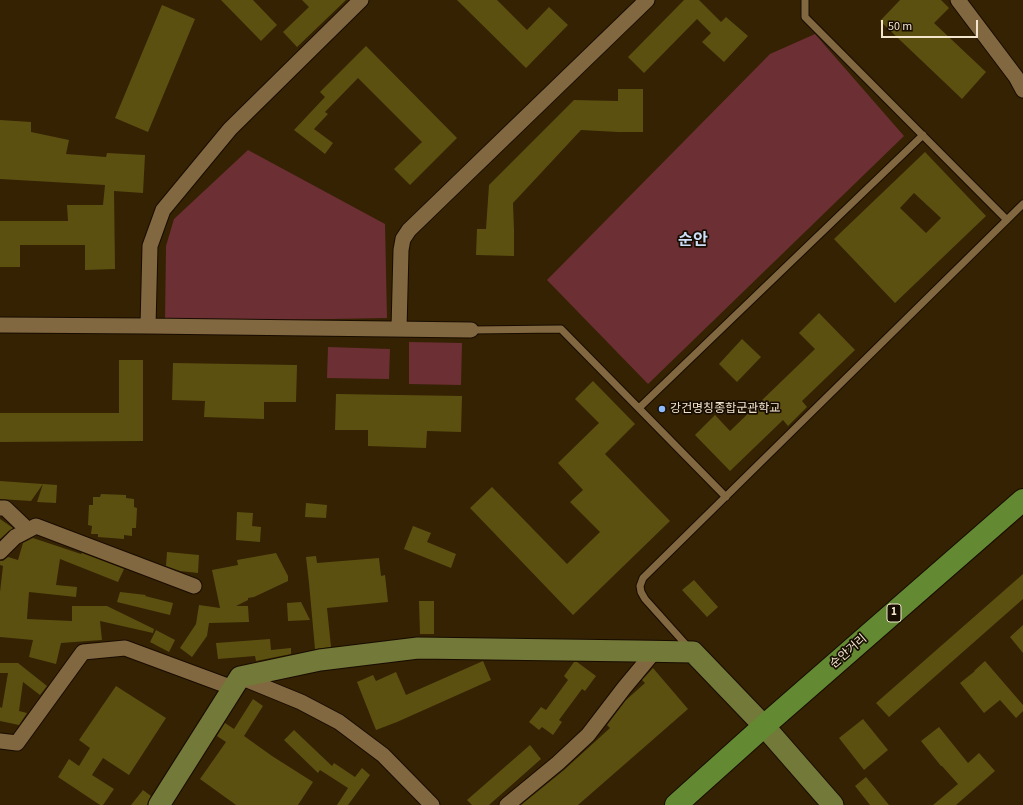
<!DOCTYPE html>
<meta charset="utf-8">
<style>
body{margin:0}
#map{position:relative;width:1023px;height:805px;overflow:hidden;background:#342203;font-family:"Source Sans 3",sans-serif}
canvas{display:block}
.scale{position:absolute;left:881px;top:20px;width:97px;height:18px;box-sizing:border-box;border:2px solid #f3e4ce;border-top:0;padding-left:5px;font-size:12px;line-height:14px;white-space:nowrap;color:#f3e4ce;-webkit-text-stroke:3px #170d01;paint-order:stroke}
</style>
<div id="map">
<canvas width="1023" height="805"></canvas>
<div class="scale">50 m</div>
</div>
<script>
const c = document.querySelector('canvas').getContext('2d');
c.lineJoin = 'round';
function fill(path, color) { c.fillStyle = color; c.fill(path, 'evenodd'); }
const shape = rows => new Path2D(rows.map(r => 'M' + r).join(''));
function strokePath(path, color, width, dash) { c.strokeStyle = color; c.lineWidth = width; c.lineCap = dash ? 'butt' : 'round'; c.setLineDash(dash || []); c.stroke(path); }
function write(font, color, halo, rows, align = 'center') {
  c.font = font + ' "Source Sans 3","Noto Sans KR",sans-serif'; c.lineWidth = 3.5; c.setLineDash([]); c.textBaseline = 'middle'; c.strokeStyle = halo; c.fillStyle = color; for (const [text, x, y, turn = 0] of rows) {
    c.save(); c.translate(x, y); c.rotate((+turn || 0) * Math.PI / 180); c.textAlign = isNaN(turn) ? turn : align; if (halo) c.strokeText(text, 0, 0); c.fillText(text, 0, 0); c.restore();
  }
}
fill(shape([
 [815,34,904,136,648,384,547,280,770,54],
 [248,150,385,224,387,318,165,322,166,246,174,219],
 [409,342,462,343,461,385,409,384],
 [328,347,390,349,389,379,327,378]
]), '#6c2f34');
fill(shape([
 [221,0,253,0,277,25,261,41],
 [302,0,346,0,297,47,283,32,309,7],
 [457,0,497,0,527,30,549,7,568,25,526,68],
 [684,0,699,0,721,22,726,17,748,36,724,62,702,42,711,33,697,19,644,73,628,57],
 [900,0,941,0,949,8,934,23,986,72,962,99,880,21],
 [162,5,195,19,148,132,115,118],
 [366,46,457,138,410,185,394,169,422,142,358,78,325,112,328,114,314,129,333,143,325,154,294,130,325,97,320,92],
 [618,89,643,89,643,132,618,132,581,130,513,203,514,230,514,256,476,255,477,229,486,229,489,185,574,100,618,101],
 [0,120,31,122,31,132,69,140,66,154,106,157,107,153,145,155,143,193,114,191,115,269,85,270,85,245,20,245,20,267,0,267,0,221,68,221,67,205,103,205,105,185,0,179],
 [925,152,986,216,895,303,834,239],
 [914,193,941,218,926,233,900,208],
 [819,313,855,350,802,401,807,407,788,426,783,420,730,471,695,435,715,415,730,431,815,349,799,333],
 [742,339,761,357,737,382,719,364],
 [119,360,143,360,143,441,0,442,0,413,119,413],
 [173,363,297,365,296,402,264,402,264,419,204,417,205,401,172,400],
 [593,381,635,424,605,454,670,521,573,615,470,508,492,487,567,564,600,532,570,502,583,490,558,463,599,423,575,399],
 [336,394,462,396,461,432,427,431,426,448,368,446,368,430,335,430],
 [0,481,57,485,56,503,37,502,43,484,31,501,0,499],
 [101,494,126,495,126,498,134,499,134,507,137,508,136,528,132,528,132,536,124,535,124,539,98,537,98,534,91,534,92,526,88,525,89,505,93,505,93,497,100,497],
 [306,503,327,505,326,518,305,517],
 [237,512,253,513,252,526,261,527,260,542,236,540],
 [0,519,13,528,9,531,0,539],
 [413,526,431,533,427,542,456,554,451,568,404,549],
 [33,538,81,554,82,553,124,569,118,582,60,559,56,585,77,587,76,597,29,592,27,619,72,621,72,606,107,606,154,629,153,633,100,621,102,640,61,643,56,664,29,657,33,640,0,637,0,592,3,566,0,565,0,561,3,561,8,557,18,560,23,543],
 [167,552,199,555,198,573,180,571,166,566],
 [276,553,288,576,288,581,254,597,248,598,248,600,236,606,248,606,249,622,209,623,207,636,192,657,180,648,196,624,199,605,220,608,212,570,238,565,237,560],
 [316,556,317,563,379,558,381,576,385,575,388,602,327,608,331,647,315,649,309,583,306,557],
 [1023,574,1023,599,889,717,876,703],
 [694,580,718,607,707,617,682,590],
 [120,592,146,595,145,596,173,603,170,615,117,602],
 [419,601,434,601,434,634,420,634],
 [301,602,310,620,288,621,287,603],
 [1023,625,1023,653,1010,637],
 [156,630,175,640,169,652,150,642],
 [270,639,271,650,291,648,291,654,256,661,255,656,218,659,216,643],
 [483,661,491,680,397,722,376,730,357,682,373,675,376,681,396,672,406,695],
 [985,661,1023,705,1023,711,1016,718,1000,700,984,713,960,683,975,671,974,671],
 [574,662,577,662,596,676,585,691,582,689,559,720,562,722,553,735,542,727,539,730,529,722,541,707,546,710,568,680,564,676],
 [0,663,18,663,47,686,40,695,23,682,19,711,27,713,19,725,0,721,0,707,2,708,8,673,0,673],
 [653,668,688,709,578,805,521,805,564,770,610,728,607,725,626,700,645,683,642,680],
 [116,686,166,718,129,775,103,758,92,775,114,789,103,805,100,805,58,777,69,759,79,766,90,748,79,740],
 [253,699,263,706,244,736,272,756,313,782,298,805,236,805,200,779,226,742,217,736,225,723,234,729],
 [863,719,888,750,864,770,839,738],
 [939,727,968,763,979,753,995,771,956,805,933,805,958,784,942,766,941,766,921,741],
 [294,730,332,766,334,763,355,777,362,768,370,775,348,805,337,805,348,788,320,770,318,773,284,740],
 [530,745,541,759,489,805,472,805,467,800],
 [866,777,889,805,870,805,855,786],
 [143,790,151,796,147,805,131,805]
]), '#5c5011');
const lane = shape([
 [805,0,805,17,1007,220],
 [471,330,561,329,726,497],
 [639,408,923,135],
 [689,648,645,599,641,592,640,586,643,578,1023,204]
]);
const street = shape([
 [958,0,1016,77,1023,90],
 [0,325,148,326,150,246,163,210,230,129,361,0],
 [148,326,471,330],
 [399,329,401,250,403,239,409,230,647,0],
 [0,508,5,508,28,530],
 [0,552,15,537,36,526,194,586],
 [240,677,301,702,339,722,383,755,432,805],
 [0,741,17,743,83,652,125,648,233,688],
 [507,805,558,763,588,735,624,688,654,652]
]);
const secondary = shape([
 [159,805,240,677,320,660,418,648,636,651,693,652,764,726,833,805]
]);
const primary = shape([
 [676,805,764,726,1023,500]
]);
strokePath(lane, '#180c00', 9);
strokePath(street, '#180c00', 17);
strokePath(secondary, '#180c00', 23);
strokePath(primary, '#180c00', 24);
strokePath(lane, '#826840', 7);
strokePath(street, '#826840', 15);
strokePath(secondary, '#737939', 21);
strokePath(primary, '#638a32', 22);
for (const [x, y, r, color] of [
 [662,409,4,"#8bb9fc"]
]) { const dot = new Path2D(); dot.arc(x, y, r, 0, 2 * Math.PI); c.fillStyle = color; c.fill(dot); strokePath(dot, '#170d01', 1.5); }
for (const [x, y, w] of [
 [894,613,14]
]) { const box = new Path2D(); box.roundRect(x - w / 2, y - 9, w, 18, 3); c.fillStyle = '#170d01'; c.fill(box); strokePath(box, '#f3e4ce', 1); }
write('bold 11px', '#f3e4ce', null, [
 ["1",894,613]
]);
write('12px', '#f3e4ce', '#170d01', [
 ["강건명칭종합군관학교",670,409]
], 'left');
write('12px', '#f3e4ce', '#170d01', [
 ["순안거리",849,652,-41]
]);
write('bold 16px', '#ccdef8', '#170d01', [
 ["순안",693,241]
]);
</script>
